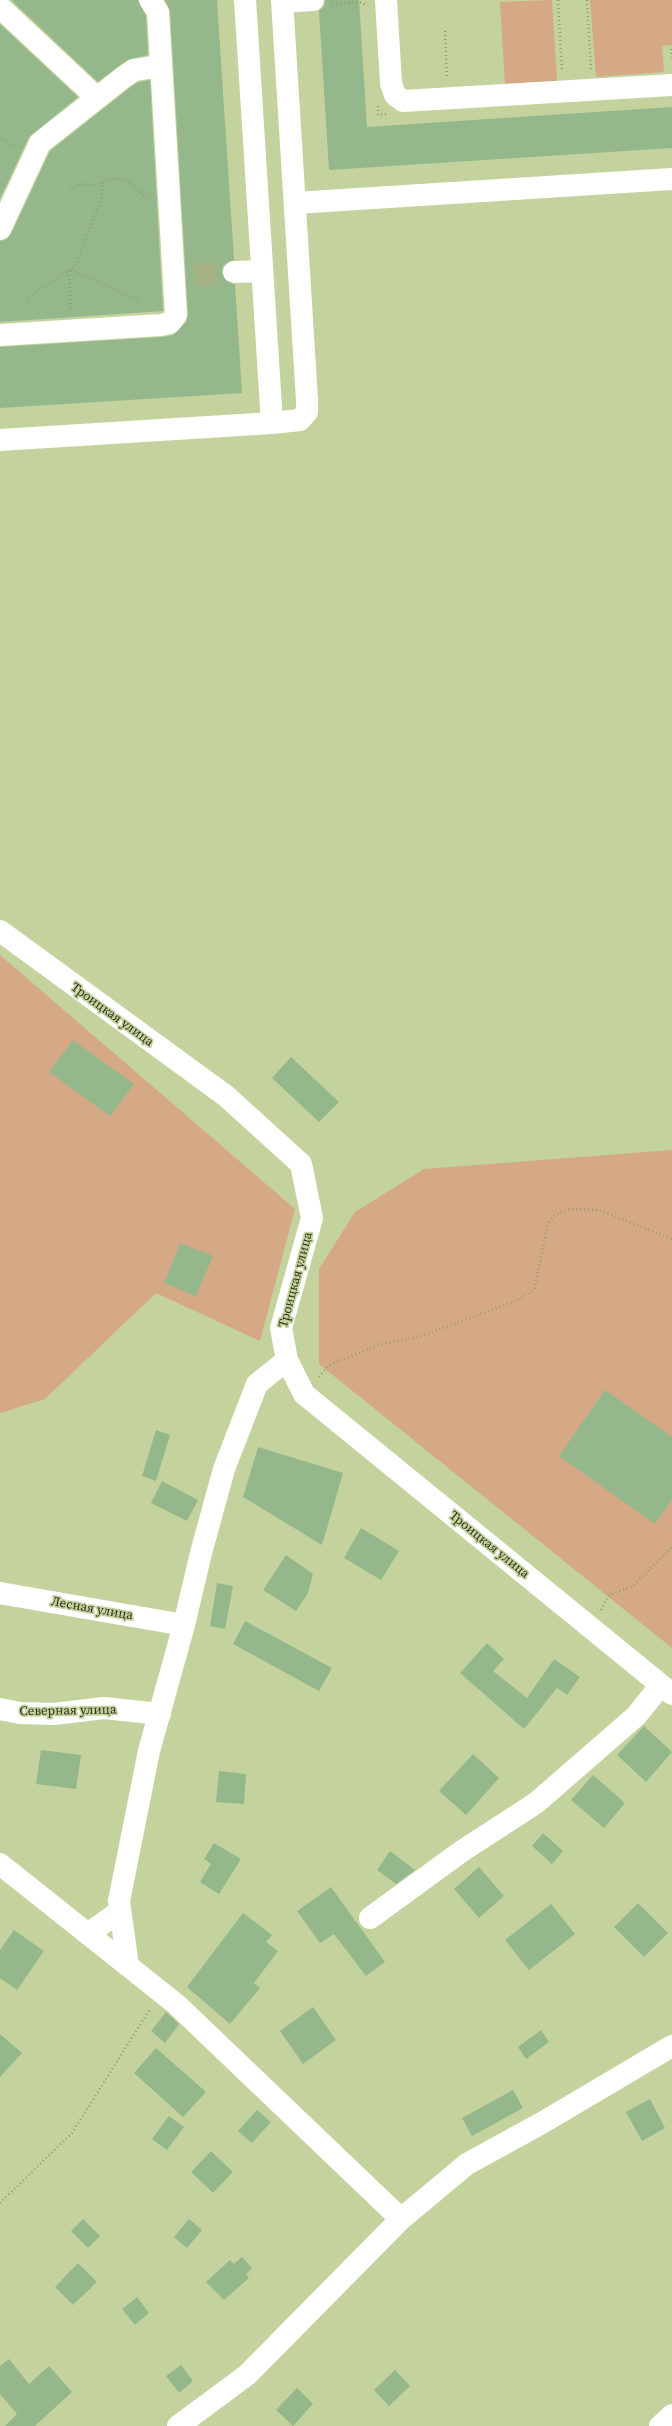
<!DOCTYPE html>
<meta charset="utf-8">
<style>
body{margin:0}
canvas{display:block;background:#c4d29d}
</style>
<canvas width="672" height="2426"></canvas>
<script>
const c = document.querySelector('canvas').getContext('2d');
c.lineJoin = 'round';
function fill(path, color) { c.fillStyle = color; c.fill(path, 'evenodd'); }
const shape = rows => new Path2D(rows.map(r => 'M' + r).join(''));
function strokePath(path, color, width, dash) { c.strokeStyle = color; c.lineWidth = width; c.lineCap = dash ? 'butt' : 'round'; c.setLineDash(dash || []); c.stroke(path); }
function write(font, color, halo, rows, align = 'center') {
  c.font = font + ' "Source Serif 4",serif'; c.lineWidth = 3.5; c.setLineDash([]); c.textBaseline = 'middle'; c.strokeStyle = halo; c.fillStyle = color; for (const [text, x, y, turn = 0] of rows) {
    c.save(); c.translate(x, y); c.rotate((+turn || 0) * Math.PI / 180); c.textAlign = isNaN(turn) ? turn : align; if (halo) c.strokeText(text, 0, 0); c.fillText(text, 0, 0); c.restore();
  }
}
fill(shape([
 [552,0,557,81,505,84,500,2],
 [590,0,672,0,672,45,662,46,664,72,596,77],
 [0,955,295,1209,260,1341,156,1293,45,1399,0,1413],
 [672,1150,672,1648,319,1364,319,1269,355,1212,424,1169]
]), '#d5a986');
fill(shape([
 [11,0,138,0,146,16,148,55,127,60,98,82],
 [165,0,217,0,234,260,223,266,222,273,228,283,235,284,242,393,0,408,0,347,162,337,173,335,186,322,188,314,170,11],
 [325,0,359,0,367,127,672,107,672,148,329,170,319,11,324,6],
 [0,24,78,97,29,137,0,199],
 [150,80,163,311,0,322,0,241,7,239,11,234,50,151,132,86,139,82],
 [73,1040,134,1084,110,1116,49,1072],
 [291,1057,339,1102,319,1122,272,1078],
 [180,1243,213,1256,196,1296,164,1283],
 [605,1390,672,1437,672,1500,655,1524,559,1456],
 [156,1430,170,1435,156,1481,142,1476],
 [258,1447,343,1473,322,1545,243,1497],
 [162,1481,198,1500,187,1521,151,1503],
 [361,1528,399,1551,381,1580,344,1558],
 [286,1555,313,1574,308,1593,296,1611,263,1590],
 [217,1583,233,1586,225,1629,210,1626],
 [245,1621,332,1668,319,1691,233,1644],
 [487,1643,504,1659,493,1671,527,1698,554,1659,580,1677,567,1695,557,1688,524,1729,460,1673],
 [644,1726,672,1752,646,1782,617,1755],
 [41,1750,81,1755,76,1789,36,1784],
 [473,1754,499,1778,466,1815,439,1791],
 [219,1771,246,1774,244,1804,216,1802],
 [593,1775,625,1803,604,1828,571,1800],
 [543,1833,563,1851,552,1864,532,1846],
 [214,1843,241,1859,219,1894,200,1882,211,1864,204,1859],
 [390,1851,415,1870,396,1884,377,1870],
 [479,1867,504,1896,479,1918,454,1889],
 [331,1887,385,1962,366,1976,334,1934,320,1943,297,1911],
 [638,1903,668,1933,644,1957,614,1927],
 [551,1904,575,1934,529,1970,505,1940],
 [243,1913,272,1935,266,1942,278,1951,254,1983,260,1988,230,2024,187,1987],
 [14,1930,44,1951,17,1990,0,1978,0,1950],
 [313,2007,336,2040,303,2064,280,2031],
 [166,2012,179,2024,165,2043,151,2031],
 [541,2030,549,2042,526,2059,518,2047],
 [0,2034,22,2053,0,2077],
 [156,2048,206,2092,183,2117,134,2073],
 [513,2090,523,2108,472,2136,462,2118],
 [650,2099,665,2128,642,2141,626,2112],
 [257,2110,271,2122,252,2143,238,2131],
 [169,2116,184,2127,167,2150,152,2139],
 [211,2151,233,2172,213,2193,191,2172],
 [83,2219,100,2236,88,2248,71,2231],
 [189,2219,202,2230,187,2248,174,2237],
 [242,2257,252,2268,246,2274,249,2278,224,2300,206,2282,230,2260,234,2264],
 [78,2263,97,2282,73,2305,55,2287],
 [137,2297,149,2313,135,2325,122,2309],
 [9,2359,29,2384,49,2366,72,2392,35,2426,5,2426,17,2414,0,2394,0,2366],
 [181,2365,193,2381,179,2393,166,2376],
 [395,2370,410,2386,389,2406,374,2390],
 [297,2388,313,2404,293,2426,276,2410]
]), '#94b88c');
strokePath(shape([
 [194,275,234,272]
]), '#a6b283', 22, [22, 11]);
strokePath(shape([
 [558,0,562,71],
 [587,0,591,69],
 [332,4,359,2,366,5],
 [445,31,447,78],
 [671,49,672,59],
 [378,106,378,115,387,114],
 [0,138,15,146],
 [71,189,80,184,94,185,113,179,122,179,131,183,144,196,149,195],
 [71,270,139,300],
 [69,271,71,311],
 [28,307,27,297,75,267,102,196,103,181],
 [319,1377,329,1365,378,1345,421,1336,516,1301,534,1290,548,1224,555,1215,570,1209,599,1210,672,1239],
 [601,1610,609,1595,633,1586,672,1547],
 [0,2203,72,2133,150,2009]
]), '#939e73', 2.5, [1, 3]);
strokePath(shape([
 [386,0,391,83,395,95,403,101,672,85],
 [282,2,313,0],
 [2,9,97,98],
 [295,203,672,179],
 [0,229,40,143,125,76,134,70,161,66],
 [234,272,262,271],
 [0,335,161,325,170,323,176,315,158,12,150,0],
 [272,423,300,420,307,412,307,400,282,0],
 [0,440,272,423,245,0],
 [0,931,226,1096,301,1164,312,1218,281,1328,287,1360,304,1394,672,1694],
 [0,1593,184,1625],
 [0,1709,20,1713,54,1714,104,1708,160,1714],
 [0,1864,176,2004,401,2219],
 [370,1918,462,1851,536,1803,636,1716,661,1685],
 [88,1934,120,1911],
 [128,1966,119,1901,149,1751,184,1625,201,1553,224,1469,257,1384,287,1360],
 [178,2426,247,2375,401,2219,467,2164,540,2124,672,2046],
 [660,2426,672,2415]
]), '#fff', 22);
write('13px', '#2c311c', '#c4d29d', [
 ["Троицкая улица",112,1015,36],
 ["Троицкая улица",296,1280,-75],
 ["Троицкая улица",489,1545,39],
 ["Лесная улица",92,1609,10],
 ["Северная улица",68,1711,-1]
]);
</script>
